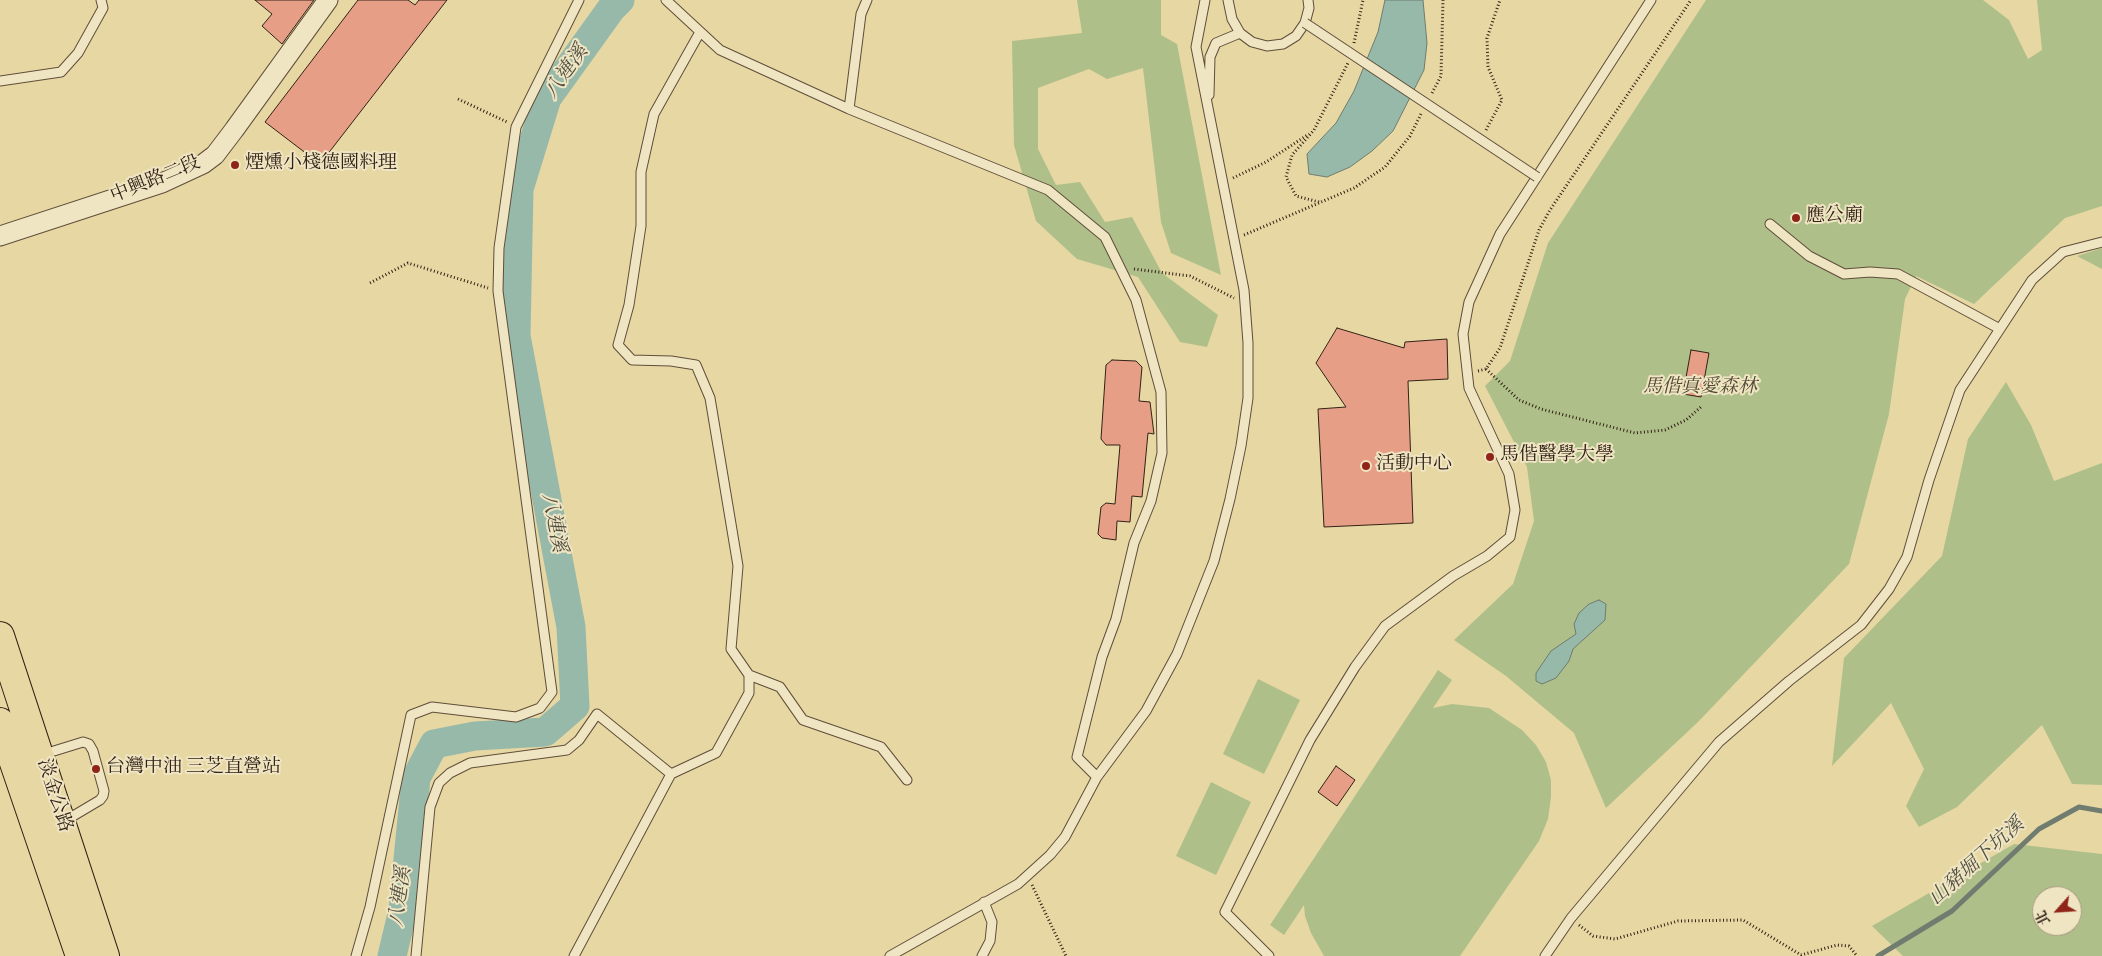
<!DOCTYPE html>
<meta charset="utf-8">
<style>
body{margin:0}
#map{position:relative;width:2102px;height:956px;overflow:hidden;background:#e7d7a3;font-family:"Sorts Mill Goudy","Noto Serif TC",serif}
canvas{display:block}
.north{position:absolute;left:2032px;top:886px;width:50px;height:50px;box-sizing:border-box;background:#efe5c3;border:1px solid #a3977e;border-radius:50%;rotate:244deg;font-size:14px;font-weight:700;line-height:20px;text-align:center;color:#322116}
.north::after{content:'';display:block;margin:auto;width:18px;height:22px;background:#8f2418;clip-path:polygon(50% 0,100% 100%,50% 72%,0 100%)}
</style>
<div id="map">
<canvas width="2102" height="956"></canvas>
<div class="north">北</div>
</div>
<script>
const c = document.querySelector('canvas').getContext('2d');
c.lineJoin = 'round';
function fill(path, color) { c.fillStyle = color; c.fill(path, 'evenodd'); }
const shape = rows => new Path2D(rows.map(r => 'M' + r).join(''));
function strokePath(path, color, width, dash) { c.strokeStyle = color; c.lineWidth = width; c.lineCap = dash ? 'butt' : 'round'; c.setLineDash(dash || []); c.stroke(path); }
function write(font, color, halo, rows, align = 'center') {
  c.font = font + ' "Sorts Mill Goudy","Noto Serif TC",serif'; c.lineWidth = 4; c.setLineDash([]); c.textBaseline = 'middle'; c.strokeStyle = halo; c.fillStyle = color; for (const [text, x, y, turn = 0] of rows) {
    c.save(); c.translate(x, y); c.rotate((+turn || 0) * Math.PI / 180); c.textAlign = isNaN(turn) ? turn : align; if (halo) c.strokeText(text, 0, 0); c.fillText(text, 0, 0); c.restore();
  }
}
fill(shape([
 [1077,0,1161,0,1161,35,1177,44,1221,275,1171,253,1161,222,1143,68,1107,79,1089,69,1038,88,1038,149,1056,185,1080,182,1105,222,1132,217,1162,273,1218,315,1207,347,1180,342,1138,277,1077,259,1036,221,1014,145,1012,41,1082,33],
 [1706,0,1983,0,2009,20,2028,59,2042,50,2037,0,2102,0,2102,206,2065,218,1974,304,1916,276,1905,299,1889,414,1849,564,1698,722,1606,808,1574,733,1506,676,1454,640,1513,584,1534,521,1527,467,1485,386,1510,361,1548,243],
 [2102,248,2102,269,2077,256],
 [2006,382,2031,425,2054,481,2102,463,2102,457,2102,785,2072,784,2042,725,1957,807,1919,827,1906,806,1924,769,1891,703,1832,766,1844,658,1942,556,1968,439],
 [1438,670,1452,680,1433,708,1452,704,1489,708,1522,730,1536,745,1546,762,1551,780,1551,797,1548,819,1539,841,1460,956,1324,956,1311,933,1305,916,1304,905,1284,935,1270,925],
 [1258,679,1300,700,1264,774,1223,754],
 [1211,782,1251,802,1216,875,1176,856],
 [2014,844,2102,854,2102,956,1903,956,1872,926],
 [2042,896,2072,896,2072,926,2042,926]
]), '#afbf8a');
const water = shape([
 [1385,0,1423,0,1427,43,1424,70,1393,131,1372,151,1350,167,1327,177,1309,174,1307,154,1336,123,1354,91,1378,32,1385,0],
 [1599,600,1606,604,1605,620,1573,649,1569,661,1556,678,1542,684,1536,681,1536,673,1551,651,1576,634,1574,624,1579,613,1589,604,1599,600]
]);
fill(water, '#97b9aa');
strokePath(water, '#6f7c6f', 1);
strokePath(shape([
 [1878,956,1952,911,2039,829,2079,807,2102,811]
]), '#6f7c6f', 5);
strokePath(shape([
 [392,956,403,910,416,778,434,744,475,736,545,732,575,706,571,627,516,336,519,189,547,98,611,9,620,0]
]), '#97b9aa', 29);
const building = shape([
 [255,0,314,0,282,44,262,26,272,14,255,0],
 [358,0,408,0,415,5,419,0,447,0,320,164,265,122,358,0],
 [1337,328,1404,348,1405,342,1447,339,1448,379,1408,381,1413,523,1324,527,1318,409,1346,407,1316,363,1337,328],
 [1691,350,1709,353,1701,397,1683,394,1691,350],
 [1112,360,1136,361,1142,367,1139,401,1150,402,1154,434,1148,433,1142,497,1132,496,1130,522,1117,521,1116,540,1102,538,1098,534,1101,507,1106,503,1115,504,1120,445,1106,445,1101,439,1106,365,1112,360],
 [1336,766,1355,780,1337,806,1318,792,1336,766]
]);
fill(building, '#e69f86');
strokePath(building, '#322116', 1);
const lane = shape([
 [666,0,720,50,849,109,1048,190,1105,237,1136,300,1161,392,1162,453,1151,501,1134,543,1116,619,1102,657,1077,757,1097,777],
 [1228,0,1232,19,1240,33,1252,42,1267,46,1283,44,1296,36,1305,23,1309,8,1308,0],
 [0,81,61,72,78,53,103,8,101,0],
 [1209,95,1210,57,1216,43,1240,33],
 [849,109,861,14,867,0],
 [1770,224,1809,256,1844,274,1870,272,1898,274,2000,329],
 [749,675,780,687,803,720,881,747,907,780],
 [41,755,83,742,89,744,93,751,104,791,103,796,100,800,63,822],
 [356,956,370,907,411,715,432,707,516,717,540,708,552,692,498,291,499,248,516,127,579,0],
 [416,956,430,807,439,783,450,773,470,763,567,750,579,740,597,714,671,774],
 [574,956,671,774,716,753,749,693,749,675,731,649,738,566,710,398,696,365,671,361,632,360,618,345,629,305,641,226,641,172,654,114,700,32],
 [890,956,1018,884,1050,855,1065,837,1097,777,1146,711,1177,654,1214,561,1230,499,1241,446,1248,398,1248,343,1244,290,1196,47,1205,0],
 [982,956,990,941,992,922,984,902],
 [1269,956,1225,912,1310,740,1355,667,1385,626,1453,576,1487,556,1510,537,1515,510,1509,474,1469,388,1463,334,1469,302,1500,234,1651,0],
 [1545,956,1571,918,1719,742,1789,681,1861,625,1889,589,1907,557,1929,480,1960,390,2032,280,2063,252,2102,242]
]);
const street = shape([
 [0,236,162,183,203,164,215,155,234,130,328,0]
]);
const primary = shape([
 [0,636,105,956],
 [0,722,80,956]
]);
strokePath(lane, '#5f4e39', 11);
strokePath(street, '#5f4e39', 21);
strokePath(primary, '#322116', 30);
strokePath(shape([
 [1354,43,1363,0],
 [1432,93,1441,76,1443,0],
 [458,99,507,122],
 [1486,130,1502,100,1488,67,1487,38,1500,0],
 [1233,178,1266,162,1309,134],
 [1319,202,1296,196,1286,177,1292,155,1314,130,1348,63],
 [1244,235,1354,188,1385,167,1410,136,1421,114],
 [1134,269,1190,276,1234,298],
 [370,283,408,263,488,288],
 [1486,369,1519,400,1541,409,1635,433,1665,430,1686,420,1701,407],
 [1478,371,1486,369,1500,348,1539,230,1550,210,1691,0],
 [1032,885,1066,956],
 [1579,925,1593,936,1615,939,1678,921,1743,920,1801,955,1837,945,1849,946,1857,956]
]), '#322116', 3, [1, 2.5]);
strokePath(lane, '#efe5c3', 9);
strokePath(street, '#efe5c3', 19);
strokePath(primary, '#e7d7a3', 28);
const laneBridge = shape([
 [1305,23,1537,177]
]);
strokePath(laneBridge, '#5f4e39', 11, []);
strokePath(laneBridge, '#efe5c3', 9);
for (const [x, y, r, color] of [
 [235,165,5,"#8f2418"],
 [1796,218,5,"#8f2418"],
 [1490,457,5,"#8f2418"],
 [1366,466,5,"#8f2418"],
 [96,769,5,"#8f2418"]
]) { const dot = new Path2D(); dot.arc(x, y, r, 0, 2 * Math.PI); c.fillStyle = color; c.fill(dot); strokePath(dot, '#efe5c3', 2); }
write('19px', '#322116', '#efe5c3', [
 ["煙燻小棧德國料理",245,165],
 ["應公廟",1806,218],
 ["馬偕醫學大學",1500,457],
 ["活動中心",1376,466],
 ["台灣中油 三芝直營站",106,769]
], 'left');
write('19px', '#322116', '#efe5c3', [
 ["中興路二段",156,181,-22],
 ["淡金公路",53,796,72]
]);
write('italic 19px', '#514833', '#efe5c3', [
 ["馬偕真愛森林",1700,389]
]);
write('italic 20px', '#504f42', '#efe5c3', [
 ["八連溪",568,73,-55],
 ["八連溪",552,523,79],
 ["山豬堀下坑溪",1978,863,-42],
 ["八連溪",402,897,-82]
]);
</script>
